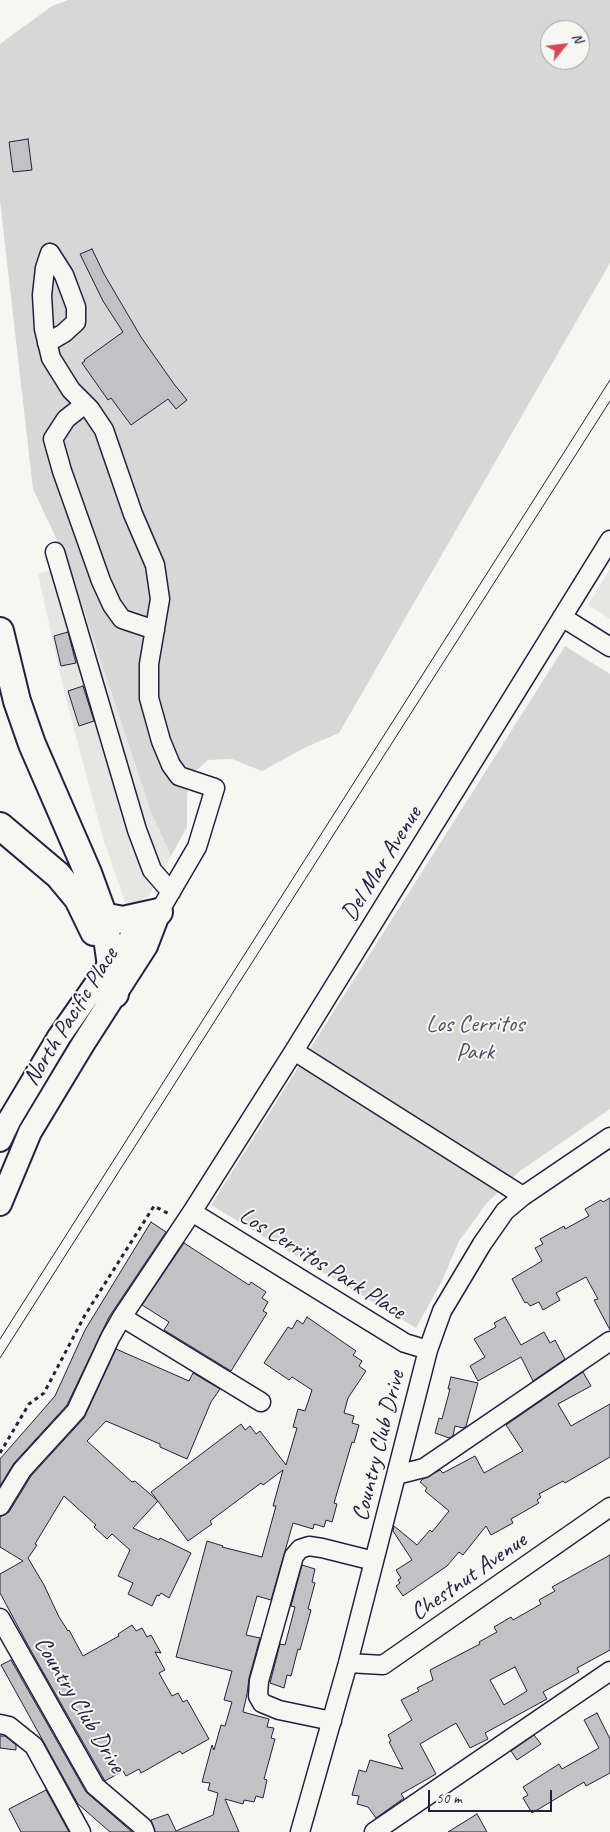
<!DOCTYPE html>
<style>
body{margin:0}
#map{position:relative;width:610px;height:1832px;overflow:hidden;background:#f6f6f2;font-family:Caveat,sans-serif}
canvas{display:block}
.north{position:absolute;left:540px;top:20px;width:50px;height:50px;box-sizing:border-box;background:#f6f6f2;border:1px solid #a1a1a9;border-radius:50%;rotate:61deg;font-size:14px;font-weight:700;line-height:20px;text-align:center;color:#22223b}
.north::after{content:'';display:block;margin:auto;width:18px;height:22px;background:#d1495b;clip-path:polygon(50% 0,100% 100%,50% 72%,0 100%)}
.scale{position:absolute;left:428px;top:1790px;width:124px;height:22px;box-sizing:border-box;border:2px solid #22223b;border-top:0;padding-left:6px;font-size:15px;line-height:18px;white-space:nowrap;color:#22223b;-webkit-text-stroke:4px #f6f6f2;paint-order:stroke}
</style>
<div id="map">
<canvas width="610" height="1832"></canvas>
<div class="north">N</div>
<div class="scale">50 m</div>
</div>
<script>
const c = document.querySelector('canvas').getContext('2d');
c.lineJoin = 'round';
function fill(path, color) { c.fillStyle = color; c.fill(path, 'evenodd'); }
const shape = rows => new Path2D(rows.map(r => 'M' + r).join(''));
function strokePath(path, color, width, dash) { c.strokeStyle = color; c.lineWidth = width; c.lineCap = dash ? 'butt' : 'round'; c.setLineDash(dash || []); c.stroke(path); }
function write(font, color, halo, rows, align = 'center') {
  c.font = font + ' Caveat,sans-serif'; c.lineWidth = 4; c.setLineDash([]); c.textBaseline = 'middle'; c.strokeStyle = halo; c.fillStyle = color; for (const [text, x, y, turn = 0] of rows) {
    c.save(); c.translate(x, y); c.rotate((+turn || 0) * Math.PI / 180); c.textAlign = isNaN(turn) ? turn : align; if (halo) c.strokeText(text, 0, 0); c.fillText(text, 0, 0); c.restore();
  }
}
fill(shape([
 [69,565,152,815,171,856,149,896,127,908,103,838,65,695,38,574],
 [610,569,610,619,588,605]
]), '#e6e6e4');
fill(shape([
 [68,0,610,0,610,263,339,733,306,747,262,771,232,759,208,760,191,775,187,795,187,827,171,856,152,815,69,565,33,489,0,201,0,44,52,6],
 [550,30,580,30,580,60,550,60],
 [565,646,610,674,610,1109,520,1171,486,1204,459,1241,442,1281,416,1328,211,1205]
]), '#d7d7d7');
const building = shape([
 [28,139,32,170,13,172,9,142,28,139],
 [92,249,104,274,141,337,174,384,187,400,176,409,168,399,131,425,111,398,108,400,82,363,85,361,84,360,123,332,103,301,80,254,92,249],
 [68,632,76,663,61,666,54,636,68,632],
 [83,686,94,721,79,726,68,691,83,686],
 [610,1198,610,1330,594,1300,598,1299,586,1277,556,1293,560,1300,543,1310,539,1302,530,1306,527,1302,525,1303,512,1279,542,1261,535,1248,543,1244,540,1239,564,1226,565,1229,589,1216,585,1209,601,1200,603,1202,610,1198],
 [151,1222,166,1232,109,1317,67,1405,14,1463,0,1486,0,1459,55,1396,85,1330,151,1222],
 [184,1243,249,1285,251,1282,266,1292,262,1298,268,1302,263,1311,267,1313,231,1371,164,1330,169,1322,142,1305,184,1243],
 [307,1317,356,1351,353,1355,362,1361,359,1366,366,1371,348,1398,344,1413,354,1416,352,1423,359,1425,354,1443,352,1442,334,1503,337,1504,332,1522,326,1520,324,1527,314,1524,313,1529,293,1523,271,1600,257,1596,246,1635,260,1638,249,1678,247,1694,243,1712,269,1719,267,1727,274,1728,271,1738,275,1739,264,1779,267,1780,263,1798,256,1796,254,1802,244,1800,243,1804,225,1799,239,1832,155,1832,151,1820,168,1814,176,1831,213,1815,218,1793,208,1790,210,1783,202,1782,212,1745,214,1750,221,1725,225,1726,232,1702,224,1700,232,1671,176,1657,207,1541,223,1546,222,1547,262,1557,276,1506,273,1506,283,1470,263,1485,261,1483,210,1521,212,1524,188,1541,151,1492,241,1424,245,1430,250,1426,256,1434,260,1431,286,1465,297,1428,293,1427,298,1409,305,1411,312,1390,292,1377,289,1380,264,1363,288,1327,292,1329,297,1320,303,1324,307,1317],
 [505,1317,521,1345,544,1332,550,1343,555,1340,565,1359,533,1381,521,1357,478,1381,470,1366,485,1357,474,1339,496,1327,494,1323,505,1317],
 [116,1349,189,1381,193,1373,220,1389,211,1402,187,1459,160,1447,160,1444,106,1421,87,1441,132,1482,135,1481,158,1501,133,1528,159,1540,160,1538,191,1553,169,1598,161,1593,159,1596,157,1595,152,1606,128,1594,133,1583,118,1576,130,1550,112,1534,107,1539,94,1527,96,1525,64,1496,35,1544,37,1545,28,1558,44,1585,59,1617,68,1631,69,1630,83,1656,119,1636,118,1634,132,1625,136,1631,142,1628,147,1637,151,1635,161,1653,155,1652,165,1670,159,1673,172,1696,178,1693,183,1702,187,1700,209,1739,182,1754,180,1751,141,1773,139,1769,126,1776,123,1771,105,1781,30,1649,0,1593,0,1574,23,1561,0,1547,0,1517,9,1512,31,1476,84,1418,116,1349],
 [583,1372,591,1386,558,1404,571,1426,610,1404,610,1457,565,1483,563,1481,539,1494,541,1497,537,1500,539,1503,511,1519,513,1523,491,1535,486,1526,463,1555,459,1552,447,1566,403,1596,396,1586,400,1583,398,1580,401,1578,396,1570,412,1560,393,1531,394,1526,417,1545,430,1530,432,1532,449,1511,425,1491,427,1488,420,1482,423,1479,440,1470,443,1473,475,1456,484,1473,523,1451,506,1425,583,1372],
 [451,1377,478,1383,466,1426,463,1428,455,1426,453,1436,449,1438,435,1433,439,1418,442,1419,450,1389,448,1389,451,1377],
 [610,1555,610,1650,577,1668,579,1672,543,1692,547,1699,485,1733,488,1739,470,1748,456,1723,420,1744,436,1774,401,1794,404,1798,376,1818,368,1807,357,1804,359,1796,352,1795,359,1770,366,1772,370,1760,403,1769,389,1742,391,1741,388,1735,412,1720,401,1700,419,1691,417,1688,433,1680,430,1670,480,1644,479,1642,497,1632,494,1627,511,1617,513,1620,541,1604,539,1600,555,1591,552,1587,610,1555],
 [515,1667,527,1691,504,1705,490,1680,515,1667],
 [302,1565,315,1569,312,1582,315,1583,308,1609,311,1610,300,1650,298,1649,291,1676,287,1675,284,1688,270,1683,280,1644,285,1645,295,1607,291,1606,302,1565],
 [11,1660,86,1792,132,1832,110,1832,78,1804,1,1665,11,1660],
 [597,1713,610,1739,610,1773,586,1786,584,1782,532,1813,523,1798,528,1795,523,1787,559,1764,562,1769,599,1748,584,1720,597,1713],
 [534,1735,541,1744,517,1760,511,1751,534,1735],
 [0,1736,5,1736,16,1745,16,1750,0,1748,0,1736],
 [46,1790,69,1832,21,1832,9,1809,46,1790],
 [477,1814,487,1832,448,1832,477,1814]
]);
fill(building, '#c2c2c4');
strokePath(building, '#22223b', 1);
const minor = shape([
 [50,253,45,268,42,295,44,329,51,358,71,390,90,409,104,430,133,514,155,565,160,599,149,664,149,698,161,741,171,765,179,776,215,788,197,847,159,912],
 [47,343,64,333,76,322,76,307,64,275,50,253],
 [85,404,66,419,53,439,62,471,101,581,112,605,122,619,155,630],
 [55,552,137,830,152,870,171,892],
 [562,617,610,647],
 [294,1051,523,1196],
 [192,1212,405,1343,428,1350],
 [122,1317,261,1402],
 [396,1475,424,1468,610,1341],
 [0,1506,22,1470,76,1411,110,1338,122,1317,192,1212,294,1051,610,540],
 [0,1618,95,1786,143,1827,145,1832],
 [348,1663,383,1665,610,1507],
 [332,1721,279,1710,262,1703,258,1696,259,1681,294,1556,300,1549,309,1546,322,1548,374,1561],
 [0,1724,9,1726,34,1746,81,1832],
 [300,1832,348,1663,428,1350,442,1311,482,1244,505,1211,523,1196,610,1137],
 [374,1832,610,1671]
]);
const major = shape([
 [0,1140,10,1119,59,1037,110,964,132,937,154,916],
 [0,1204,30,1132,83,1044,146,946,159,912]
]);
const highway = shape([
 [0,631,17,701,32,744,88,873,104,917,115,994],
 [0,826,58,875,78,899,94,932],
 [87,913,123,920,159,912]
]);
strokePath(minor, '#22223b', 21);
strokePath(major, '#22223b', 26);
strokePath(highway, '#22223b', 30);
strokePath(shape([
 [0,1453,29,1404,44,1393,85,1315,154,1206,171,1215]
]), '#22223b', 3, [4, 4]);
strokePath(minor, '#f6f6f2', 18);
strokePath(major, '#f6f6f2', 22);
strokePath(highway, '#f6f6f2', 26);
strokePath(shape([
 [0,1339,610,380],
 [0,1358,610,401]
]), '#22223b', 1);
write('24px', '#22223b', '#f6f6f2', [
 ["Del Mar Avenue",382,864,-58],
 ["North Pacific Place",71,1017,-58],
 ["Los Cerritos Park Place",322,1264,32],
 ["Country Club Drive",379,1446,-76],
 ["Chestnut Avenue",469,1577,-35],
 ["Country Club Drive",79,1705,59]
]);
write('24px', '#4f4f62', '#f6f6f2', [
 ["Los Cerritos",475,1025],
 ["Park",475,1053]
]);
</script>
